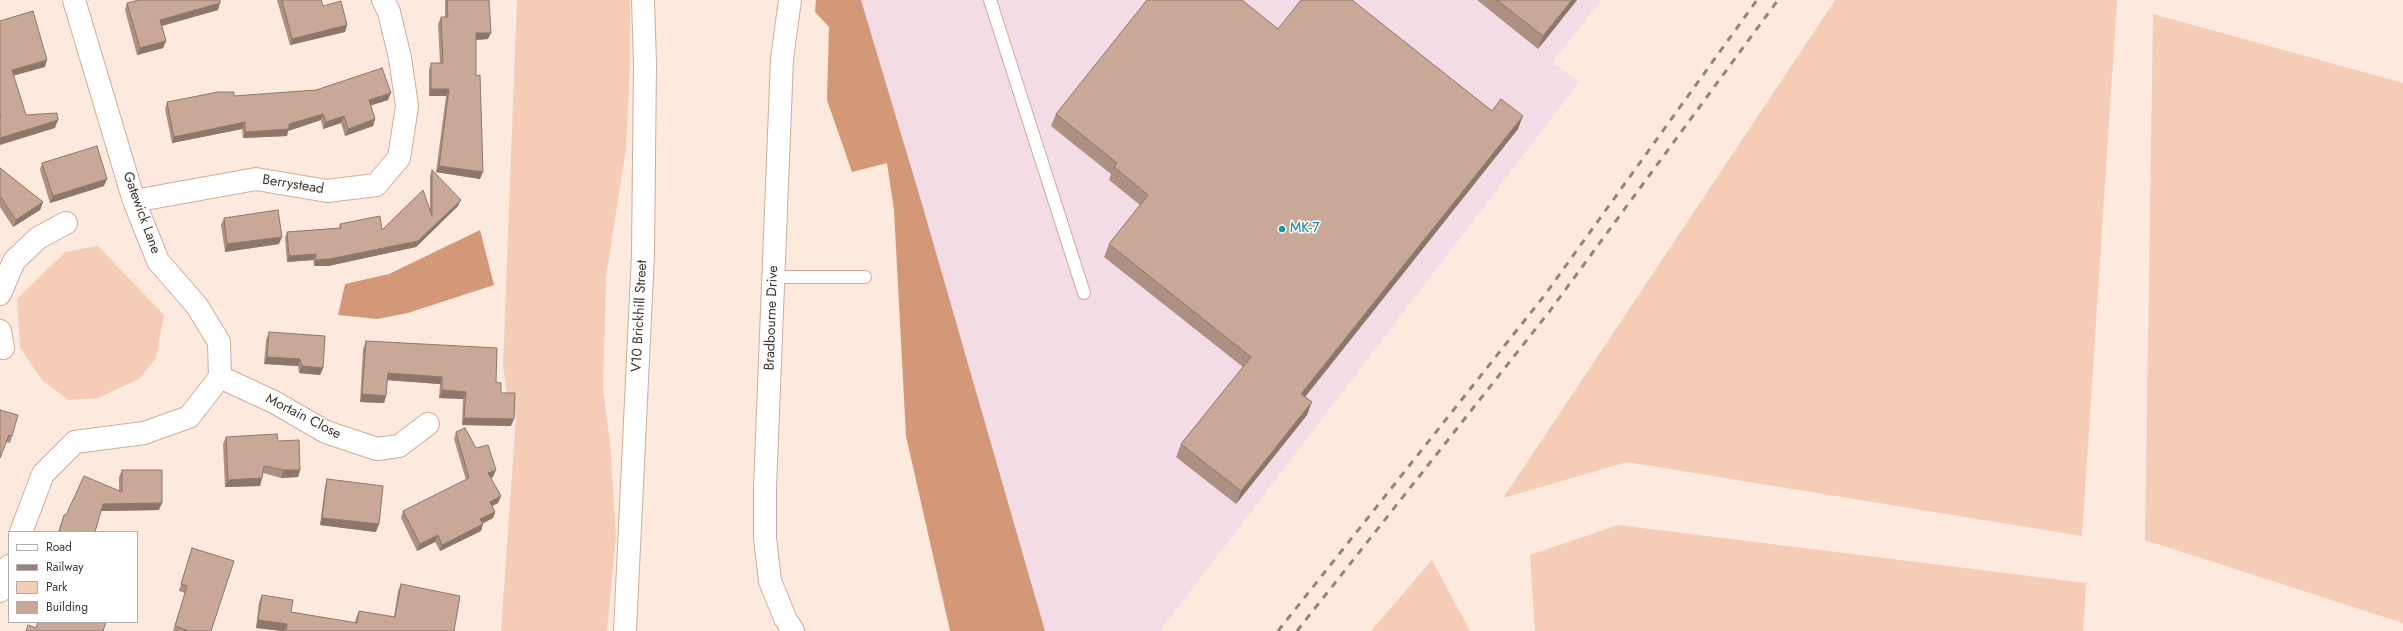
<!DOCTYPE html>
<style>
body{margin:0}
#map{position:relative;width:2403px;height:631px;overflow:hidden;background:#fde9de;font-family:Jost,sans-serif}
canvas{display:block}
.legend{position:absolute;left:8px;top:531px;width:130px;height:92px;box-sizing:border-box;background:#fff;border:1px solid #b3aeab;margin:0;padding:5px 7px;list-style:none;font-size:12px;color:#41342d}
.legend li{display:flex;align-items:center;gap:8px;height:20px}
.legend b{width:20px;border:1px solid #b3aeab}
</style>
<div id="map">
<canvas width="2403" height="631"></canvas>
<ul class="legend">
<li><b style="height:5px;background:#fff"></b>Road</li>
<li><b style="height:5px;background:#94847b"></b>Railway</li>
<li><b style="height:11px;background:#f5ccb6"></b>Park</li>
<li><b style="height:11px;background:#c9a897"></b>Building</li>
</ul>
</div>
<script>
const c = document.querySelector('canvas').getContext('2d');
c.lineJoin = 'round';
function fill(path, color) { c.fillStyle = color; c.fill(path, 'evenodd'); }
const shape = rows => new Path2D(rows.map(r => 'M' + r).join(''));
function strokePath(path, color, width, dash) { c.strokeStyle = color; c.lineWidth = width; c.lineCap = dash ? 'butt' : 'round'; c.setLineDash(dash || []); c.stroke(path); }
function write(font, color, halo, rows, align = 'center') {
  c.font = font + ' Jost,sans-serif'; c.lineWidth = 3; c.setLineDash([]); c.textBaseline = 'middle'; c.strokeStyle = halo; c.fillStyle = color; for (const [text, x, y, turn = 0] of rows) {
    c.save(); c.translate(x, y); c.rotate((+turn || 0) * Math.PI / 180); c.textAlign = isNaN(turn) ? turn : align; if (halo) c.strokeText(text, 0, 0); c.fillText(text, 0, 0); c.restore();
  }
}
fill(shape([
 [860,0,1602,0,1552,62,1579,82,1160,631,1045,631]
]), '#f4dce7');
fill(shape([
 [517,0,630,0,630,62,626,148,606,277,603,389,610,443,616,535,607,631,501,631,516,417,507,394,503,365],
 [1835,0,2117,0,2082,536,1627,462,1503,498],
 [2153,14,2403,83,2403,623,2145,540],
 [98,246,164,315,156,358,139,379,98,398,69,400,43,381,20,348,17,299,65,252],
 [1618,525,2086,583,2083,631,1535,631,1530,555],
 [1432,560,1470,631,1371,631]
]), '#f5ccb6');
fill(shape([
 [816,0,861,0,922,204,1045,631,950,631,906,436,894,210,887,163,852,172,827,100,829,27,815,12],
 [480,230,494,285,408,313,377,319,338,315,345,284,389,274]
]), '#d39877');
const service = shape([
 [990,0,1084,293],
 [773,277,865,277]
]);
const minor = shape([
 [790,0,782,59,765,487,765,538,770,581,785,618,793,631],
 [134,201,256,179,327,191,376,185,399,158,407,106,400,58,389,12,383,0],
 [0,294,14,261,38,238,66,223],
 [0,331,3,348],
 [220,377,274,402,326,432,377,449,399,446,428,424],
 [21,532,43,474,75,442,144,433,189,417,220,377,219,342,197,306,158,261,134,201,74,0],
 [0,591,9,566]
]);
const tertiary = shape([
 [625,631,643,254,645,64,643,0]
]);
strokePath(service, '#cead9c', 14);
strokePath(minor, '#cead9c', 24);
strokePath(tertiary, '#cead9c', 24);
strokePath(service, '#fff', 12);
strokePath(minor, '#fff', 22);
strokePath(tertiary, '#fff', 22);
strokePath(shape([
 [1278,631,1544,296,1757,0],
 [1297,631,1549,312,1778,0]
]), '#94847b', 3, [7, 7]);
fill(shape([
 [277,0,321,0,323,6,347,25,345,32,290,45],
 [445,0,489,0,488,39,476,40,476,76,480,179,436,172,446,96,429,96,429,70,431,63,440,63,438,24,441,17,445,17],
 [1477,0,1577,0,1538,49],
 [127,3,218,10,162,26,166,41,163,48,137,55,125,10],
 [1278,29,1492,111,1518,129,1305,397,1307,415,1236,504,1176,457,1181,444,1243,367,1104,257,1109,244,1140,205,1109,180,1111,174,1051,126,1056,114],
 [234,96,388,100,371,105,375,119,373,126,345,136,341,123,323,129,321,120,288,131,287,136,243,138,242,129,172,143,165,109,167,102],
 [42,163,104,186,50,203,40,170],
 [0,168,43,202,40,210,13,227,0,207],
 [432,170,458,206,416,247,328,266,314,266,313,260,287,262,285,238,287,232,339,228,340,224,382,230,430,210,430,176],
 [224,218,279,244,225,252,221,225],
 [269,332,323,368,320,375,299,373,298,366,264,364,266,340],
 [366,341,496,382,501,393,511,426,462,425,463,399,439,398,440,384,387,380,386,396,384,403,360,402,363,349],
 [0,410,12,436,10,443,6,442],
 [456,432,476,448,493,477,491,478,501,496,498,503,492,506,495,512,493,518,483,523,481,531,440,551,435,542,417,551,401,518,403,511,466,480,454,439],
 [226,437,278,441,300,470,298,477,281,478,263,473,260,486,225,487,223,444],
 [122,470,159,510,101,511,95,532,58,532,64,515,66,515,119,491,119,477],
 [327,479,376,532,320,525,325,486],
 [192,548,211,631,173,631,185,593,179,591],
 [401,584,454,631,281,631,256,628,259,602,262,595,291,612,355,623,356,618,359,611,394,617,398,591]
]), '#ad9082');
fill(shape([
 [1572,0,1577,0,1538,49,1543,36],
 [220,3,218,10,157,27,160,20],
 [347,25,345,32,290,45,292,39],
 [476,33,491,33,488,39,474,40],
 [166,41,163,48,137,55,140,48],
 [47,60,45,67,9,77,12,70],
 [431,89,449,89,446,96,429,96],
 [391,93,388,100,366,107,369,100],
 [323,114,321,120,288,131,287,136,243,138,245,132,289,124],
 [344,116,341,123,323,129,326,122],
 [1523,116,1518,129,1297,407,1301,394],
 [375,119,373,126,345,136,348,129],
 [58,120,55,128,0,145,0,138],
 [245,122,242,129,172,143,174,137],
 [439,166,483,172,480,179,436,172],
 [107,179,104,186,50,203,53,196],
 [461,200,458,206,416,247,328,266,314,266,316,260,418,241],
 [43,202,40,210,13,227,16,220],
 [282,237,279,244,225,252,227,244],
 [316,254,313,260,287,262,289,256],
 [267,357,300,359,298,366,264,364],
 [302,366,323,368,320,375,299,373],
 [388,373,442,377,440,384,385,380],
 [442,390,466,392,463,399,439,398],
 [362,394,386,396,384,403,360,402],
 [1312,402,1307,415,1236,504,1241,491],
 [464,418,514,419,511,426,462,425],
 [284,470,300,470,298,477,281,478],
 [496,470,493,477,486,479,488,473],
 [262,478,260,486,225,487,228,480],
 [501,496,498,503,488,508,490,502],
 [162,503,159,510,101,511,103,504],
 [495,512,493,518,478,526,480,519],
 [322,518,379,524,376,532,320,525],
 [483,524,481,531,440,551,442,545],
 [438,535,435,542,417,551,420,544],
 [258,620,287,624,284,631,256,628]
]), '#8d766a');
const building = shape([
 [139,0,220,0,220,3,160,20,166,41,140,48,127,3,139,0],
 [282,0,321,0,323,6,341,1,347,25,292,39,282,0],
 [447,0,489,0,491,33,476,33,476,76,480,75,483,172,439,166,449,89,431,89,431,63,443,63,441,17,448,17,447,0],
 [1147,0,1242,0,1278,29,1301,0,1352,0,1492,111,1501,99,1523,116,1301,394,1312,402,1241,491,1181,444,1251,357,1109,244,1148,195,1114,167,1117,163,1056,114,1147,0],
 [1497,0,1572,0,1543,36,1497,0],
 [33,11,47,60,12,70,26,115,57,113,58,120,0,138,0,116,1,116,0,113,0,21,33,11],
 [382,68,391,93,369,100,375,119,348,129,344,116,326,122,323,114,289,124,289,129,245,132,245,122,174,137,167,102,218,92,234,92,234,96,316,90,382,68],
 [97,146,107,179,53,196,42,163,97,146],
 [0,168,43,202,16,220,0,196,0,168],
 [432,170,461,200,418,241,330,259,316,260,316,254,289,256,287,232,341,228,340,224,380,216,382,230,423,190,432,216,432,170],
 [278,210,282,237,227,244,224,218,278,210],
 [269,332,325,336,323,368,302,366,300,359,267,357,269,332],
 [366,341,497,348,496,382,501,383,501,393,515,393,514,419,464,418,466,392,442,390,442,377,388,373,386,396,362,394,366,341],
 [0,410,18,415,12,436,9,435,0,458,0,410],
 [465,428,476,448,488,445,496,470,488,473,501,496,490,502,495,512,480,519,483,524,442,545,438,535,420,544,403,511,469,478,456,432,465,428],
 [277,434,278,441,299,440,300,470,284,470,264,466,262,478,228,480,226,437,277,434],
 [122,470,162,470,162,503,103,504,95,532,59,532,64,515,66,515,84,476,122,492,122,470],
 [327,479,383,486,379,524,322,518,327,479],
 [192,548,234,561,211,631,186,631,186,630,175,626,187,586,181,584,192,548],
 [401,584,460,596,454,631,286,631,287,624,258,620,262,595,293,600,291,612,357,623,359,611,395,617,401,584],
 [38,622,106,622,103,631,26,631,28,625,36,628,38,622]
]);
fill(building, '#c9a897');
strokePath(building, '#8d766a', 1);
for (const [x, y, r, color] of [
 [1282,229,4,"#0f9aa8"]
]) { const dot = new Path2D(); dot.arc(x, y, r, 0, 2 * Math.PI); c.fillStyle = color; c.fill(dot); strokePath(dot, '#fff', 1.5); }
write('14px', '#41342d', '#fff', [
 ["Berrystead",293,185,9],
 ["Gatewick Lane",141,213,70],
 ["V10 Brickhill Street",640,316,-87],
 ["Bradbourne Drive",772,318,-88],
 ["Mortain Close",303,417,27]
]);
write('14px', '#0d838f', '#fff', [
 ["MK-7",1290,229]
], 'left');
</script>
